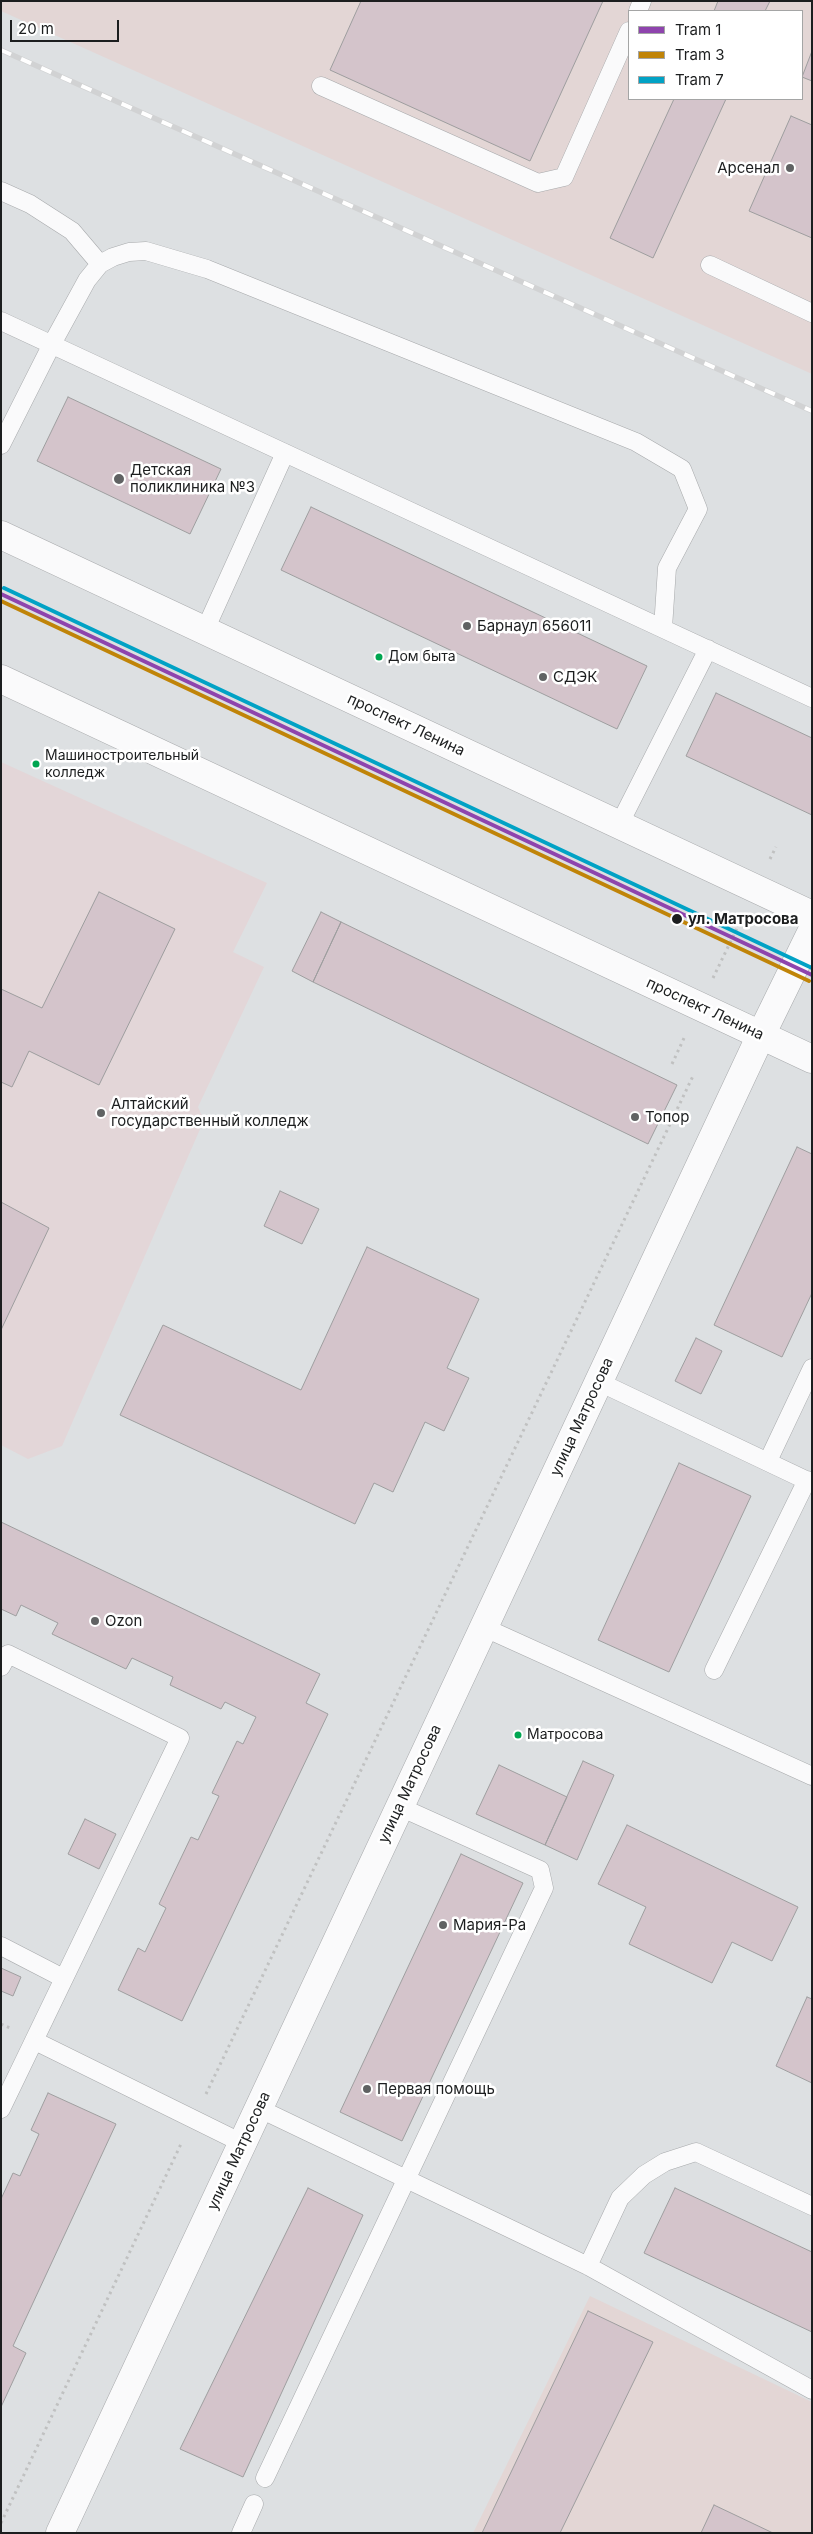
<!DOCTYPE html>
<meta charset="utf-8">
<style>
body{margin:0}
#map{position:relative;width:813px;height:2534px;overflow:hidden;background:#dde0e2;font-family:Inter,sans-serif}
canvas{display:block}
.frame{position:absolute;inset:0;border:2px solid #1c1e1f;pointer-events:none}
.legend{position:absolute;left:628px;top:10px;width:175px;height:90px;box-sizing:border-box;background:#fff;border:1px solid #a4a5a5;margin:0;padding:6px 9px;list-style:none;font-size:15px;color:#1c1e1f}
.legend li{display:flex;align-items:center;gap:10px;height:25px}
.legend b{width:25px;border:1px solid #a4a5a5}
.scale{position:absolute;left:10px;top:20px;width:109px;height:22px;box-sizing:border-box;border:2px solid #1c1e1f;border-top:0;padding-left:6px;font-size:15px;line-height:18px;white-space:nowrap;color:#1c1e1f;-webkit-text-stroke:4px #fff;paint-order:stroke}
</style>
<div id="map">
<canvas width="813" height="2534"></canvas>
<div class="frame"></div>
<ul class="legend">
<li><b style="height:6px;background:#8e44ad"></b>Tram 1</li>
<li><b style="height:6px;background:#c08408"></b>Tram 3</li>
<li><b style="height:6px;background:#01a2c5"></b>Tram 7</li>
</ul>
<div class="scale">20 m</div>
</div>
<script>
const c = document.querySelector('canvas').getContext('2d');
c.lineJoin = 'round';
function fill(path, color) { c.fillStyle = color; c.fill(path, 'evenodd'); }
const shape = rows => new Path2D(rows.map(r => 'M' + r).join(''));
function strokePath(path, color, width, dash) { c.strokeStyle = color; c.lineWidth = width; c.lineCap = dash ? 'butt' : 'round'; c.setLineDash(dash || []); c.stroke(path); }
function write(font, color, halo, rows, align = 'center') {
  c.font = font + ' Inter,sans-serif'; c.lineWidth = 5; c.setLineDash([]); c.textBaseline = 'middle'; c.strokeStyle = halo; c.fillStyle = color; for (const [text, x, y, turn = 0] of rows) {
    c.save(); c.translate(x, y); c.rotate((+turn || 0) * Math.PI / 180); c.textAlign = isNaN(turn) ? turn : align; if (halo) c.strokeText(text, 0, 0); c.fillText(text, 0, 0); c.restore();
  }
}
fill(shape([
 [1,1,812,1,812,374,1,11],
 [629,11,802,11,802,99,629,99],
 [590,2296,812,2402,812,2533,473,2533]
]), '#e3d6d5');
fill(shape([
 [1,762,267,883,233,952,264,967,198,1107,204,1120,62,1446,28,1459,1,1445]
]), '#e3d6d8');
const building = shape([
 [361,1,603,1,530,161,330,70,361,1],
 [718,1,770,1,765,11,714,11,718,1],
 [812,51,812,81,802,77,812,51],
 [674,99,726,99,653,258,610,238,674,99],
 [791,116,812,125,812,238,749,211,791,116],
 [68,397,221,469,190,534,37,461,68,397],
 [311,507,647,666,617,729,281,570,311,507],
 [716,693,812,738,812,815,686,756,716,693],
 [99,892,175,929,99,1085,29,1051,12,1087,1,1082,1,989,42,1008,99,892],
 [321,912,341,922,313,982,292,971,321,912],
 [341,922,677,1085,648,1144,313,982,341,922],
 [797,1147,812,1154,812,1293,782,1357,714,1325,797,1147],
 [280,1191,319,1209,302,1244,264,1226,280,1191],
 [1,1202,49,1228,1,1330,1,1202],
 [367,1247,479,1299,447,1368,469,1378,444,1431,425,1422,393,1492,374,1483,355,1524,120,1415,163,1325,301,1390,367,1247],
 [696,1338,722,1351,701,1394,675,1381,696,1338],
 [679,1463,751,1496,669,1672,598,1640,679,1463],
 [1,1522,320,1674,306,1703,328,1714,182,2021,118,1990,138,1948,145,1952,166,1908,159,1904,191,1837,198,1840,219,1796,212,1793,237,1741,243,1744,256,1717,225,1702,221,1709,170,1685,173,1677,132,1658,126,1669,52,1634,58,1623,21,1605,16,1616,1,1609,1,1522],
 [583,1761,614,1775,577,1860,545,1845,583,1761],
 [499,1765,567,1797,545,1845,476,1814,499,1765],
 [85,1819,116,1834,99,1869,68,1854,85,1819],
 [627,1825,798,1907,772,1961,732,1942,712,1983,629,1944,646,1907,598,1884,627,1825],
 [461,1854,523,1883,402,2141,340,2112,461,1854],
 [1,1968,21,1977,13,1996,1,1991,1,1968],
 [807,1997,812,1999,812,2083,776,2066,807,1997],
 [48,2093,116,2124,13,2346,26,2353,1,2407,1,2199,13,2173,20,2176,39,2134,31,2130,48,2093],
 [308,2188,363,2215,243,2477,180,2449,308,2188],
 [675,2188,812,2252,812,2332,644,2253,675,2188],
 [588,2311,653,2342,560,2533,482,2533,588,2311],
 [714,2505,773,2533,701,2533,714,2505]
]);
fill(building, '#d4c4cb');
strokePath(building, '#9e9e9f', 1);
const service = shape([
 [638,11,642,1],
 [321,86,538,183,564,177,629,31],
 [1,191,30,204,72,231,100,264],
 [710,265,812,313],
 [1,321,812,698],
 [1,445,52,344,87,280,100,264,113,257,129,252,146,251,207,269,636,442,682,469,698,509,667,568,663,628],
 [205,630,285,453],
 [619,825,708,649],
 [599,1382,812,1483],
 [768,1461,812,1368],
 [483,1627,812,1776],
 [1,1667,8,1654,180,1738,1,2109],
 [714,1670,807,1480],
 [1,1946,63,1978],
 [35,2041,242,2143],
 [258,2108,588,2266,812,2390],
 [588,2266,620,2198,644,2175,665,2162,696,2152,812,2206],
 [265,2478,544,1888,540,1870,400,1807],
 [241,2533,254,2504]
]);
const tertiary = shape([
 [60,2533,761,1035,812,931]
]);
const primary = shape([
 [1,535,812,915],
 [1,679,812,1059]
]);
strokePath(service, '#a7a9ab', 19);
strokePath(tertiary, '#a7a9ab', 29);
strokePath(primary, '#a7a9ab', 29);
strokePath(shape([
 [770,859,776,847],
 [713,978,742,918],
 [672,1064,685,1036],
 [1,2024,10,2028],
 [206,2094,693,1076],
 [1,2523,181,2144]
]), '#c0c1c1', 3, [2.5, 4]);
strokePath(service, '#fafafb', 18);
strokePath(tertiary, '#fafafb', 28);
strokePath(primary, '#fafafb', 28);
const rail = shape([
 [1,50,812,411]
]);
strokePath(rail, '#d1d2d3', 5.5);
strokePath(rail, '#fff', 4, [11]);
strokePath(shape([
 [1,594,812,975]
]), '#8e44ad', 4);
strokePath(shape([
 [1,601,809,981]
]), '#c08408', 4);
strokePath(shape([
 [4,588,812,968]
]), '#01a2c5', 4);
for (const [x, y, r, color] of [
 [790,168,5,"#606263"],
 [119,479,6,"#606263"],
 [467,626,5,"#606263"],
 [379,657,4.5,"#00a651"],
 [543,677,5,"#606263"],
 [36,764,4.5,"#00a651"],
 [677,919,6,"#1c1e1f"],
 [101,1113,5,"#606263"],
 [635,1117,5,"#606263"],
 [95,1621,5,"#606263"],
 [518,1735,4.5,"#00a651"],
 [443,1925,5,"#606263"],
 [367,2089,5,"#606263"]
]) { const dot = new Path2D(); dot.arc(x, y, r, 0, 2 * Math.PI); c.fillStyle = color; c.fill(dot); strokePath(dot, '#fff', 2); }
write('14px', '#1c1e1f', '#fff', [
 ["Дом быта",388,657],
 ["Машиностроительный",45,756],
 ["колледж",45,773],
 ["Матросова",527,1735]
], 'left');
write('15px', '#1c1e1f', '#fff', [
 ["Арсенал",780,168,"right"],
 ["Детская",130,470],
 ["поликлиника №3",130,487],
 ["Барнаул 656011",477,626],
 ["СДЭК",553,677],
 ["Алтайский",111,1104],
 ["государственный колледж",111,1121],
 ["Топор",645,1117],
 ["Ozon",105,1621],
 ["Мария-Ра",453,1925],
 ["Первая помощь",377,2089]
], 'left');
write('15px', '#1c1e1f', '#fff', [
 ["проспект Ленина",406,725,25],
 ["проспект Ленина",705,1009,25],
 ["улица Матросова",582,1417,-65],
 ["улица Матросова",410,1784,-65],
 ["улица Матросова",239,2151,-65]
]);
write('bold 15px', '#1c1e1f', '#fff', [
 ["ул. Матросова",688,919]
], 'left');
</script>
